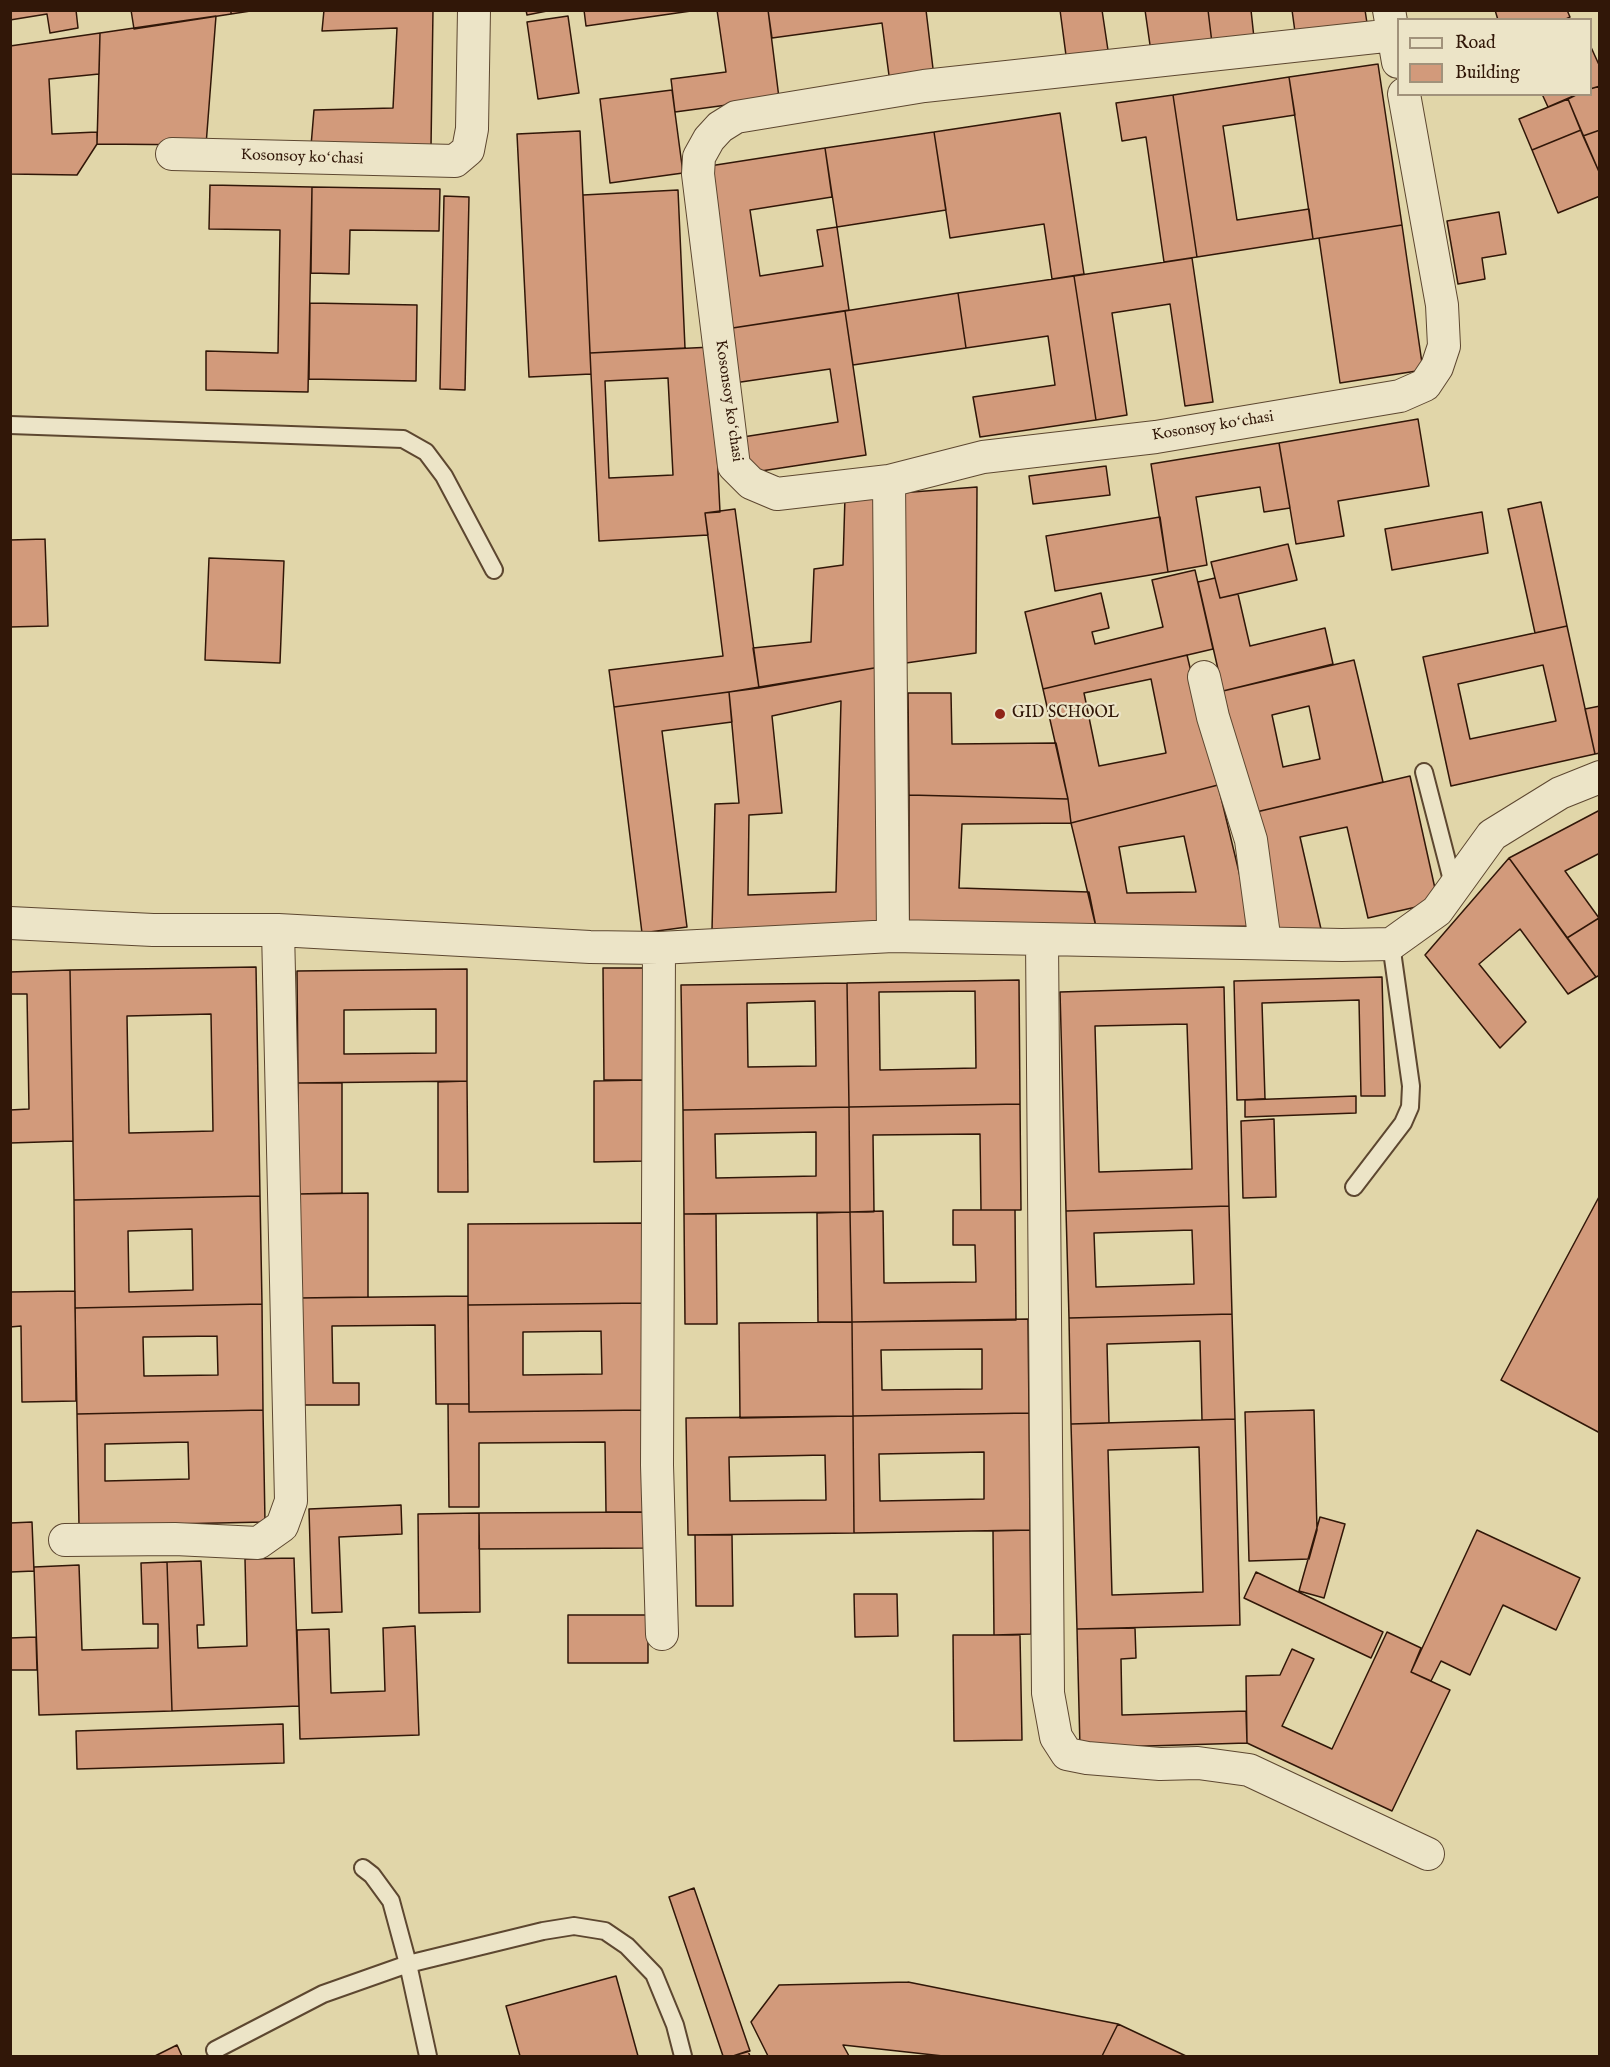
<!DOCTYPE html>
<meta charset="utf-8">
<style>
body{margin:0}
#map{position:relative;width:1610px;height:2067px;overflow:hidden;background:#e1d6a9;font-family:"IM FELL English",serif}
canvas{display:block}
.frame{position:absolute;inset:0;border:12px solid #311708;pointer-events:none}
.legend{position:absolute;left:1397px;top:18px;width:195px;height:78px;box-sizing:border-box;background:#ece4c7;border:2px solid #a1927b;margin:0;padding:8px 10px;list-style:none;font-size:18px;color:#311708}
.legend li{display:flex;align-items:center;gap:12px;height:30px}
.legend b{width:30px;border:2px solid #a1927b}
</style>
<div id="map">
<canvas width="1610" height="2067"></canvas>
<div class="frame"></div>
<ul class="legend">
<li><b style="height:8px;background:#ece4c7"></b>Road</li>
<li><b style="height:16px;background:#d29a7b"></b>Building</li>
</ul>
</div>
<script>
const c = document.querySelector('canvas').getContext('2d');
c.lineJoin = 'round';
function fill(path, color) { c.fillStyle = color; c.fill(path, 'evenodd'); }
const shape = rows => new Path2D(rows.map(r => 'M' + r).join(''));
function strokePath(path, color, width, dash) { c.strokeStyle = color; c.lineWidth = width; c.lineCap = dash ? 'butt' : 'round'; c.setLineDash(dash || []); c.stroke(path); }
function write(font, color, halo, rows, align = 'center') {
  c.font = font + ' "IM FELL English",serif'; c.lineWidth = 4.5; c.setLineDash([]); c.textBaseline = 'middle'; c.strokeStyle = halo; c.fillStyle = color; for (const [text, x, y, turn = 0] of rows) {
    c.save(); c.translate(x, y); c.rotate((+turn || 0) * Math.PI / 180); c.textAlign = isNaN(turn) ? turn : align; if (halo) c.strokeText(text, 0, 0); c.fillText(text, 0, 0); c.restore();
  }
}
const building = shape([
 [10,10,76,10,78,28,50,33,47,14,10,20,10,10],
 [131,10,231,10,231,14,134,29,131,10],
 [231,10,257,10,231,14,231,10],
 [324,10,433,10,431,147,311,146,314,110,393,108,397,28,322,31,324,10],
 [526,10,552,10,527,15,526,10],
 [584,10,698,10,586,26,584,10],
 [717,10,768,10,779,98,675,112,671,79,726,72,717,10],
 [768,10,926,10,934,77,890,83,882,23,772,38,768,10],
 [1060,10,1102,10,1109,57,1067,63,1060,10],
 [1145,10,1208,10,1212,43,1151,52,1145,10],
 [1208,10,1251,10,1254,38,1212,43,1208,10],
 [1292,10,1365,10,1367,23,1295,32,1292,10],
 [1495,10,1567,10,1570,17,1564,20,1498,20,1495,10],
 [216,16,206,145,97,144,100,33,216,16],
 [568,16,579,93,538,99,527,22,568,16],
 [100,33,99,74,49,79,52,134,97,132,97,144,77,175,10,174,10,46,100,33],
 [1590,45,1600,67,1600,86,1590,89,1590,45],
 [1378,64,1402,225,1313,239,1289,77,1378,64],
 [1289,77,1295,115,1223,126,1237,220,1309,209,1313,239,1197,257,1173,95,1289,77],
 [1600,86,1600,130,1583,136,1568,99,1578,94,1590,94,1590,89,1600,86],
 [672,90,683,173,610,183,600,99,672,90],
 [1542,94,1578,94,1548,107,1542,94],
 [1173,95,1197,257,1164,262,1146,137,1122,141,1116,103,1173,95],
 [1568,99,1581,130,1532,150,1519,119,1568,99],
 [1060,113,1084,274,1052,279,1044,224,950,238,934,132,1060,113],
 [1581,130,1600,174,1600,196,1558,213,1532,150,1581,130],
 [1600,130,1600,174,1583,136,1600,130],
 [580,131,591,374,529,377,517,134,580,131],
 [934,132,946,210,837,227,825,148,934,132],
 [825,148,832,197,750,210,760,276,823,266,817,230,837,227,849,310,726,329,703,167,825,148],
 [210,185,312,187,308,392,206,390,206,351,278,353,280,230,209,229,210,185],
 [312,187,440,189,439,231,350,230,349,274,311,273,312,187],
 [678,190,685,348,590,353,583,195,678,190],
 [444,196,469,197,465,390,440,389,444,196],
 [1499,212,1506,254,1482,258,1485,279,1458,284,1447,221,1499,212],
 [1402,225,1423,370,1340,383,1319,238,1402,225],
 [1192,258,1213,402,1185,406,1170,304,1112,313,1127,415,1096,420,1074,276,1192,258],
 [1074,276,1096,420,980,437,973,397,1055,385,1048,336,966,348,958,293,1074,276],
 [958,293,966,348,853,365,845,311,958,293],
 [310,303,417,305,416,381,309,379,310,303],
 [845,311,866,455,748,473,743,437,838,422,830,369,734,383,726,329,845,311],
 [712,347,720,512,705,513,708,535,599,541,590,353,712,347],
 [668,378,673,475,609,478,605,381,668,378],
 [1418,419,1429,486,1338,501,1344,536,1296,544,1279,443,1418,419],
 [1279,443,1290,508,1264,512,1260,487,1196,497,1207,565,1168,572,1151,464,1279,443],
 [1106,466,1110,495,1033,504,1029,476,1106,466],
 [977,487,976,653,899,664,900,493,977,487],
 [882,492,880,667,759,688,753,648,811,642,814,569,843,565,845,496,882,492],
 [1541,502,1567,626,1535,633,1508,509,1541,502],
 [735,509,759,688,614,707,609,670,723,656,705,513,735,509],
 [1482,512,1488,553,1392,570,1385,529,1482,512],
 [1160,517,1168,572,1055,591,1046,536,1160,517],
 [45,539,48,626,10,627,10,540,45,539],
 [1288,544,1297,580,1220,598,1211,562,1288,544],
 [209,558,284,561,280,663,205,660,209,558],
 [1195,570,1213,649,1043,689,1025,612,1101,593,1109,628,1092,632,1095,644,1163,627,1152,580,1195,570],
 [1215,578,1220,598,1238,594,1250,646,1325,628,1333,664,1223,691,1198,582,1215,578],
 [1567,626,1595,754,1451,786,1423,657,1567,626],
 [1543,665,1556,721,1470,739,1458,684,1543,665],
 [1187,655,1218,785,1071,823,1068,799,1043,689,1187,655],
 [1151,679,1166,753,1099,766,1084,693,1151,679],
 [1354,660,1383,782,1252,813,1223,691,1354,660],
 [1309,706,1320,759,1283,767,1272,715,1309,706],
 [880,667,877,930,712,930,715,804,739,803,729,692,880,667],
 [841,701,836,892,748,895,749,815,782,813,772,716,841,701],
 [729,692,732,722,662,731,687,927,642,933,614,707,729,692],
 [908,693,951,693,952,744,1056,743,1068,799,909,795,908,693],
 [1600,706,1600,753,1595,754,1585,709,1600,706],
 [1410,776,1438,902,1368,918,1347,827,1300,837,1321,929,1278,939,1252,813,1410,776],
 [1218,785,1252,926,1096,927,1071,823,1218,785],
 [1184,836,1196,892,1127,893,1119,847,1184,836],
 [909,795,1068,799,1071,823,962,824,959,888,1089,892,1096,927,909,928,909,795],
 [1600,810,1600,853,1565,871,1599,918,1567,938,1509,858,1600,810],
 [1509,858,1596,977,1568,994,1520,929,1479,964,1526,1022,1500,1048,1425,955,1509,858],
 [1599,918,1600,975,1596,977,1567,938,1599,918],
 [256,967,260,1196,74,1200,70,970,256,967],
 [211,1014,213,1131,129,1133,127,1016,211,1014],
 [603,968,644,968,645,1080,604,1080,603,968],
 [467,969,467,1081,298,1083,297,971,467,969],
 [436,1009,436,1053,344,1054,344,1010,436,1009],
 [70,970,73,1141,10,1143,10,1110,29,1109,27,994,10,994,10,972,70,970],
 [1382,977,1385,1096,1361,1096,1359,1000,1262,1003,1265,1099,1237,1100,1234,981,1382,977],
 [1019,980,1020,1104,849,1107,847,983,1019,980],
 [975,991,976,1068,880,1070,879,992,975,991],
 [847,983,849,1107,683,1110,681,985,847,983],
 [815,1001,816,1066,748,1067,747,1003,815,1001],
 [1224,987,1229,1206,1066,1211,1060,992,1224,987],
 [1187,1024,1192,1169,1099,1172,1095,1026,1187,1024],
 [645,1080,646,1161,594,1162,594,1081,645,1080],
 [467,1081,468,1192,438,1192,438,1082,467,1081],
 [298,1083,342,1083,342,1193,298,1194,298,1083],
 [1356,1096,1356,1113,1245,1117,1245,1100,1356,1096],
 [1020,1104,1021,1210,981,1210,980,1134,873,1135,874,1212,850,1212,849,1107,1020,1104],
 [849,1107,850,1212,684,1214,683,1110,849,1107],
 [816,1132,816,1176,716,1178,715,1134,816,1132],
 [1274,1119,1276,1197,1243,1198,1241,1121,1274,1119],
 [368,1193,368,1297,299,1298,298,1194,368,1193],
 [1600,1195,1600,1433,1501,1380,1600,1195],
 [260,1196,262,1304,75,1308,74,1200,260,1196],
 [192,1229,193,1290,129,1292,128,1231,192,1229],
 [1229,1206,1232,1314,1069,1318,1066,1211,1229,1206],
 [1192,1230,1194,1284,1096,1287,1094,1233,1192,1230],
 [953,1210,1015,1210,1016,1320,852,1322,850,1212,883,1211,884,1283,976,1282,975,1245,953,1245,953,1210],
 [850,1212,852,1322,818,1322,817,1213,850,1212],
 [684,1214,716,1214,717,1324,685,1324,684,1214],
 [646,1223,646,1303,468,1305,468,1224,646,1223],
 [75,1291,76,1401,22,1402,21,1326,10,1327,10,1292,75,1291],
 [468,1296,469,1404,436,1404,435,1325,332,1326,333,1383,359,1383,359,1405,299,1405,299,1298,468,1296],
 [646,1303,647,1410,469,1412,468,1305,646,1303],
 [601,1331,602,1374,523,1375,523,1332,601,1331],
 [262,1304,263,1410,77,1414,75,1308,262,1304],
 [217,1336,218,1375,144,1376,143,1337,217,1336],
 [1232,1314,1235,1419,1202,1420,1200,1341,1107,1344,1109,1423,1071,1424,1069,1318,1232,1314],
 [1028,1319,1029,1413,853,1416,852,1322,1028,1319],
 [982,1349,982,1389,882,1390,881,1350,982,1349],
 [852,1322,853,1416,740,1418,739,1323,852,1322],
 [448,1404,469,1404,469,1412,647,1410,647,1512,606,1512,605,1442,479,1443,479,1507,449,1507,448,1404],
 [263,1410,265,1522,79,1526,77,1414,263,1410],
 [188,1442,189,1479,105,1481,105,1444,188,1442],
 [1314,1410,1317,1530,1309,1559,1249,1561,1245,1412,1314,1410],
 [1029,1413,1030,1530,854,1533,853,1416,1029,1413],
 [984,1452,984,1499,880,1501,879,1454,984,1452],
 [853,1416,854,1533,688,1535,686,1418,853,1416],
 [825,1455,826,1500,730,1501,729,1457,825,1455],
 [1235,1419,1240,1625,1077,1629,1071,1424,1235,1419],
 [1199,1447,1203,1592,1112,1595,1108,1450,1199,1447],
 [401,1505,402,1534,339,1537,342,1612,312,1613,309,1509,401,1505],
 [647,1512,648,1548,479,1549,479,1513,647,1512],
 [479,1513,480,1612,419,1613,418,1514,479,1513],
 [1320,1517,1345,1524,1324,1598,1299,1591,1320,1517],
 [32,1522,34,1571,11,1572,10,1523,32,1522],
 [1030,1530,1031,1634,994,1635,993,1531,1030,1530],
 [1477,1530,1580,1578,1556,1630,1503,1605,1470,1675,1441,1661,1431,1681,1411,1672,1477,1530],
 [695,1535,732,1535,733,1606,696,1606,695,1535],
 [294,1558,299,1706,172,1711,167,1562,201,1561,204,1625,197,1625,198,1648,247,1646,245,1559,294,1558],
 [167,1562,172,1711,39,1715,34,1567,79,1565,82,1650,158,1648,158,1624,143,1624,141,1563,167,1562],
 [1256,1572,1383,1632,1371,1658,1244,1598,1256,1572],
 [854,1594,897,1594,898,1636,855,1637,854,1594],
 [568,1615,648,1615,648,1663,568,1663,568,1615],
 [415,1626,419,1735,300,1739,297,1630,329,1629,331,1693,385,1691,383,1628,415,1626],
 [1135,1628,1136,1658,1121,1659,1122,1715,1246,1711,1247,1743,1080,1748,1077,1629,1135,1628],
 [1387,1632,1421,1648,1411,1672,1450,1690,1392,1811,1247,1743,1246,1676,1280,1675,1292,1649,1314,1659,1282,1726,1332,1749,1387,1632],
 [953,1635,1020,1635,1022,1740,954,1741,953,1635],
 [36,1637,37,1670,10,1670,10,1638,36,1637],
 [283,1724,284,1763,77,1769,76,1731,283,1724],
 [694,1888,750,2051,733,2056,723,2056,669,1897,694,1888],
 [616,1976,638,2056,520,2056,506,2006,616,1976],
 [908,1982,1118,2024,1102,2056,943,2056,843,2045,849,2056,768,2056,751,2022,779,1985,908,1982],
 [1118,2024,1186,2056,1102,2056,1118,2024],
 [177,2045,182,2056,155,2056,177,2045],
 [748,2051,750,2056,733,2056,748,2051]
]);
fill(building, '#d29a7b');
strokePath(building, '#311708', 1.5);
const lane = shape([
 [10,425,403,439,426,452,444,476,494,570],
 [1424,772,1454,888],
 [1354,1187,1403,1123,1410,1107,1411,1086,1391,944],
 [363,1868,372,1875,391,1901,408,1964,428,2056],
 [215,2050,323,1994,408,1964,543,1931,574,1926,605,1931,627,1946,654,1974,675,2025,683,2056]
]);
const street = shape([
 [1389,10,1398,62],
 [1394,35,924,86,736,117,720,127,709,139,699,157,698,174,734,466,751,483,777,494,889,481,983,457,1156,437,1400,396,1425,385,1437,367,1444,346,1442,305,1404,94],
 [172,154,455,161,468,150,472,129,474,10],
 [889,481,893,936],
 [1204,677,1213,717,1251,840,1265,943],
 [10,923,153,930,278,930,590,947,659,948,893,936,1342,945,1391,944,1437,911,1492,835,1560,793,1600,777],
 [1042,939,1048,1693,1056,1737,1067,1754,1087,1758,1160,1764,1198,1763,1249,1770,1428,1854],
 [659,948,657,1465,662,1634],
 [65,1540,175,1539,258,1543,282,1526,291,1501,278,930]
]);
strokePath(lane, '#5d4730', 20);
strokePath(street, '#5d4730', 34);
strokePath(lane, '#ece4c7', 16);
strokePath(street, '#ece4c7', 32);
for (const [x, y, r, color] of [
 [1000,714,6,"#8f2418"]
]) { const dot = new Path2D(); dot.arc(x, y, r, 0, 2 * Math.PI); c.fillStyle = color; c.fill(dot); strokePath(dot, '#ece4c7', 2); }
write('16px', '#311708', '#ece4c7', [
 ["Kosonsoy koʻchasi",302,158,2],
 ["Kosonsoy koʻchasi",728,401,82],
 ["Kosonsoy koʻchasi",1213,427,-9]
]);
write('16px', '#311708', '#ece4c7', [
 ["GID SCHOOL",1012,714]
], 'left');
</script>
